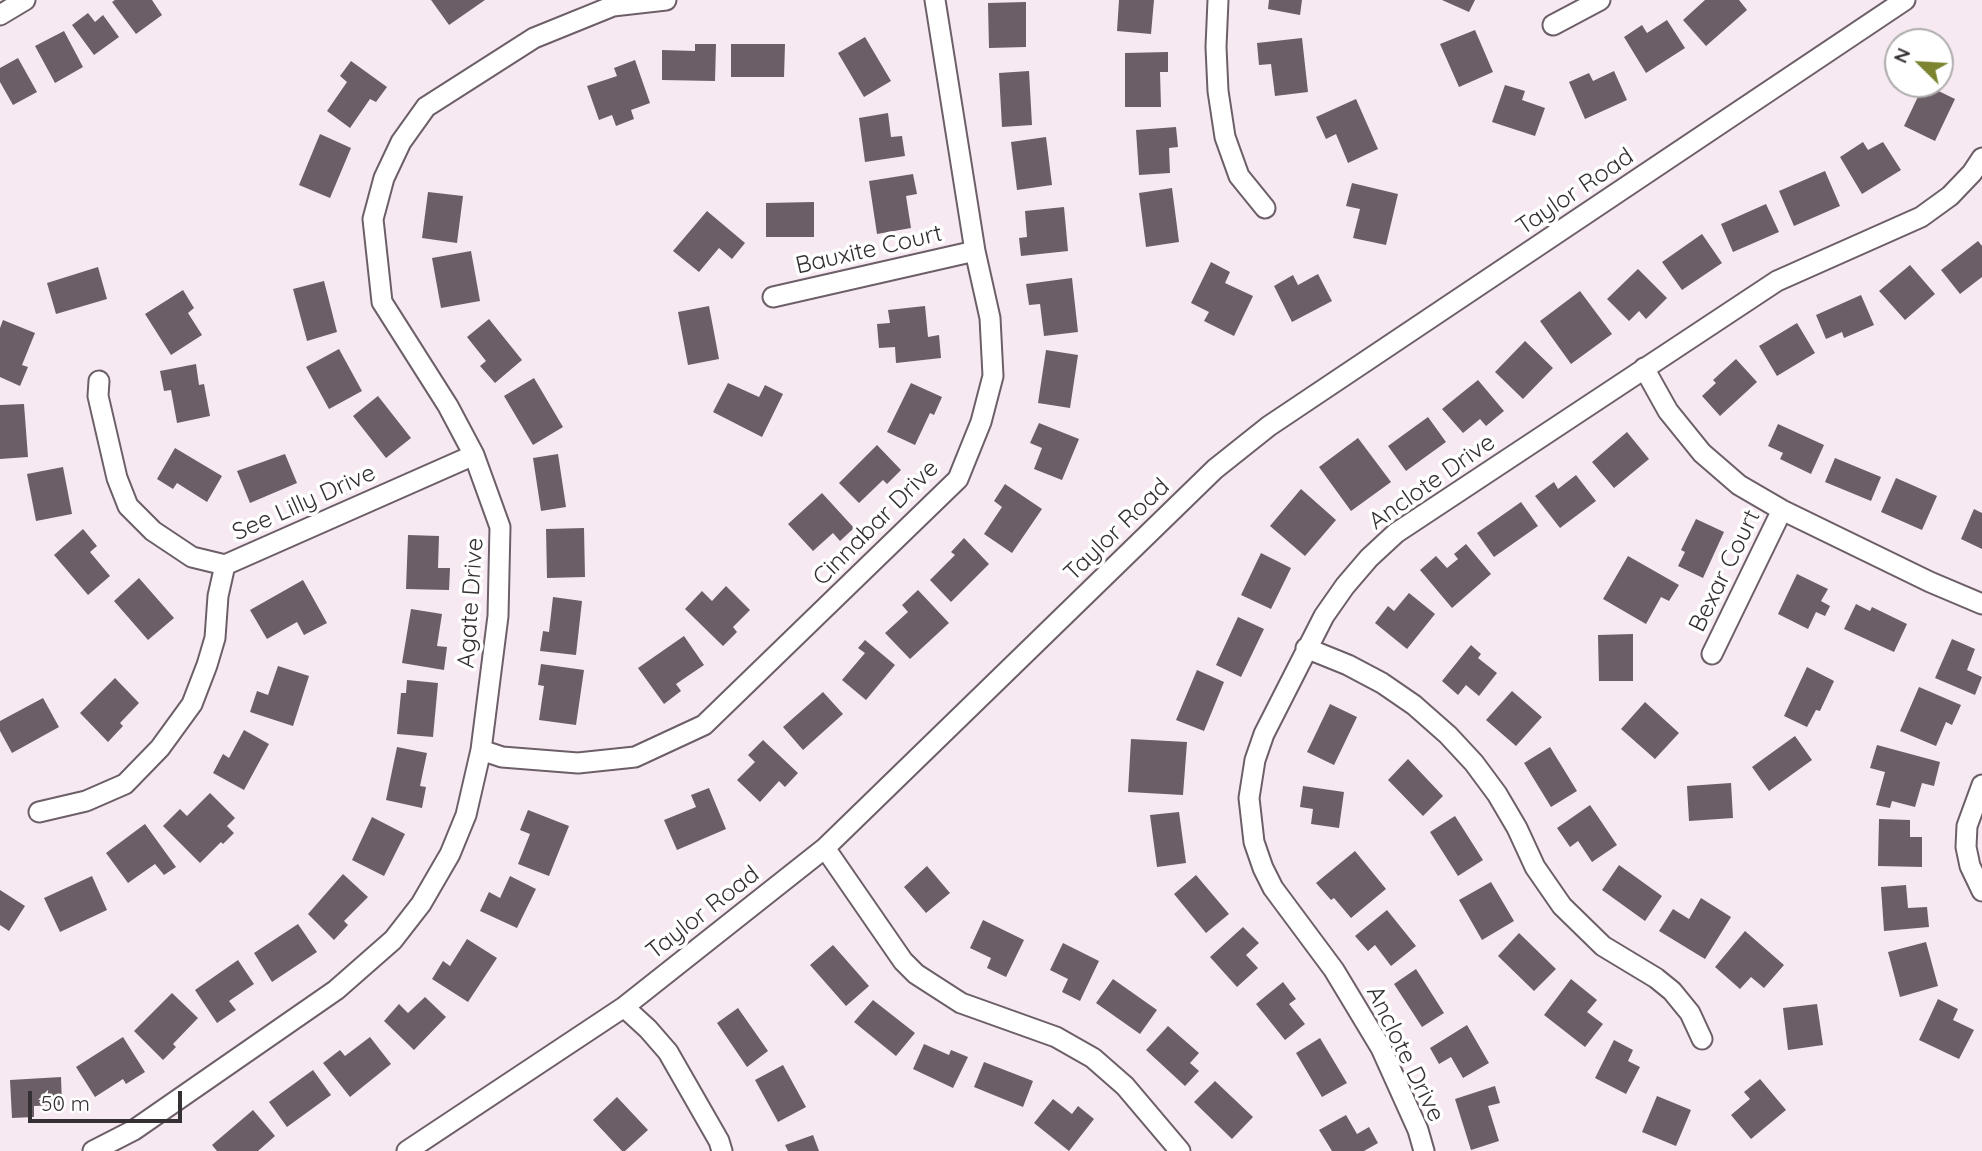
<!DOCTYPE html>
<style>
body{margin:0}
#map{position:relative;width:1982px;height:1151px;overflow:hidden;background:#f7e9f2;font-family:Quicksand,sans-serif}
canvas{display:block}
.north{position:absolute;left:1884px;top:28px;width:70px;height:70px;box-sizing:border-box;background:#fff;border:2px solid #aeacad;border-radius:50%;rotate:294deg;font-size:19px;font-weight:700;line-height:28px;text-align:center;color:#353033}
.north::after{content:'';display:block;margin:auto;width:24px;height:32px;background:#7c842f;clip-path:polygon(50% 0,100% 100%,50% 72%,0 100%)}
.scale{position:absolute;left:28px;top:1091px;width:154px;height:32px;box-sizing:border-box;border:4px solid #353033;border-top:0;padding-left:9px;font-size:21px;line-height:24px;white-space:nowrap;color:#353033;-webkit-text-stroke:5px #fff;paint-order:stroke}
</style>
<div id="map">
<canvas width="1982" height="1151"></canvas>
<div class="north">N</div>
<div class="scale">50 m</div>
</div>
<script>
const c = document.querySelector('canvas').getContext('2d');
c.lineJoin = 'round';
function fill(path, color) { c.fillStyle = color; c.fill(path, 'evenodd'); }
const shape = rows => new Path2D(rows.map(r => 'M' + r).join(''));
function strokePath(path, color, width, dash) { c.strokeStyle = color; c.lineWidth = width; c.lineCap = dash ? 'butt' : 'round'; c.setLineDash(dash || []); c.stroke(path); }
function write(font, color, halo, rows, align = 'center') {
  c.font = font + ' Quicksand,sans-serif'; c.lineWidth = 7; c.setLineDash([]); c.textBaseline = 'middle'; c.strokeStyle = halo; c.fillStyle = color; for (const [text, x, y, turn = 0] of rows) {
    c.save(); c.translate(x, y); c.rotate((+turn || 0) * Math.PI / 180); c.textAlign = isNaN(turn) ? turn : align; if (halo) c.strokeText(text, 0, 0); c.fillText(text, 0, 0); c.restore();
  }
}
fill(shape([
 [115,0,152,0,162,15,136,34,112,2],
 [431,0,485,0,449,25],
 [1119,0,1154,0,1151,34,1117,31],
 [1269,0,1302,0,1300,15,1268,9],
 [1442,0,1475,0,1469,12],
 [1705,0,1739,0,1747,10,1706,46,1683,20],
 [1026,2,1026,47,989,48,988,3],
 [88,13,95,22,103,15,119,37,94,55,72,25],
 [1667,20,1685,48,1646,73,1624,37,1642,25,1647,33],
 [1475,30,1493,72,1459,87,1440,44],
 [64,31,83,67,55,83,35,46],
 [865,37,891,81,864,97,838,53],
 [1302,38,1308,92,1275,96,1271,64,1259,65,1257,43],
 [695,44,716,44,715,81,662,80,662,50,695,51],
 [731,44,785,44,784,77,731,77],
 [1168,52,1168,72,1160,72,1161,107,1125,107,1125,53],
 [18,58,37,92,13,105,0,82,0,68],
 [635,60,650,103,631,110,634,119,616,126,612,115,599,120,587,86,617,76,614,68],
 [351,61,387,87,376,102,370,99,350,128,327,111,347,82,340,76],
 [1029,71,1032,125,1002,127,999,73],
 [1614,71,1627,100,1585,119,1569,82,1589,73,1593,81],
 [1924,84,1955,99,1935,141,1904,126],
 [1505,85,1525,91,1522,100,1545,108,1535,136,1492,122],
 [1356,99,1378,149,1348,163,1336,134,1326,139,1316,117],
 [888,113,891,137,902,136,905,156,865,162,859,118],
 [1176,127,1178,147,1169,148,1170,173,1139,175,1136,130],
 [320,134,351,148,330,198,299,185],
 [1046,137,1052,185,1017,190,1011,142],
 [1863,142,1868,150,1883,142,1901,170,1862,194,1840,157],
 [1825,171,1840,206,1794,226,1779,191],
 [913,174,917,194,906,196,911,228,877,234,869,181],
 [1352,183,1398,194,1386,245,1353,238,1360,209,1346,206],
 [1172,188,1179,242,1146,247,1139,193],
 [428,192,463,196,457,243,422,238],
 [814,202,814,237,766,237,766,203],
 [1766,204,1779,232,1733,252,1721,224],
 [1064,207,1068,251,1021,256,1019,238,1027,237,1025,211],
 [707,211,745,243,732,259,719,248,699,272,673,251],
 [1702,234,1722,263,1682,290,1662,262],
 [1978,241,1982,246,1982,277,1960,294,1941,270],
 [471,251,480,301,441,308,432,258],
 [1211,262,1230,272,1225,283,1253,296,1234,336,1204,321,1209,312,1191,303],
 [1910,265,1935,294,1905,320,1879,291],
 [98,267,107,299,56,314,47,283],
 [1638,269,1667,298,1646,319,1639,311,1629,321,1607,299],
 [1318,274,1332,301,1292,322,1274,286,1293,275,1298,285],
 [1072,278,1078,332,1044,336,1040,304,1029,305,1026,284],
 [324,281,337,332,307,341,293,289],
 [183,290,194,308,188,313,202,335,171,355,145,314],
 [1580,291,1612,334,1571,364,1540,321],
 [1861,295,1874,325,1844,338,1842,332,1826,339,1816,315],
 [709,306,719,359,688,365,678,312],
 [925,306,928,337,939,335,941,358,896,363,895,347,879,348,877,324,890,323,888,310],
 [489,319,522,360,495,383,480,366,486,361,467,337],
 [3,320,35,333,22,365,28,367,20,386,0,377,0,328],
 [1797,323,1815,353,1777,376,1759,346],
 [1525,341,1553,368,1523,399,1495,372],
 [339,349,362,391,329,409,306,367],
 [1046,350,1078,355,1070,408,1038,403],
 [1736,359,1757,382,1720,416,1702,396,1716,383,1713,380],
 [196,364,199,385,204,384,210,416,177,423,171,390,164,391,160,371],
 [534,378,563,427,533,445,504,396],
 [1478,380,1504,411,1486,426,1480,419,1463,433,1442,409],
 [728,383,759,397,765,385,783,394,762,437,713,412],
 [911,383,942,397,934,415,930,413,915,445,887,432],
 [378,396,411,438,386,458,353,416],
 [24,404,28,457,0,459,0,405],
 [1428,417,1446,442,1406,471,1388,446],
 [1039,423,1079,439,1062,480,1034,469,1042,448,1030,443],
 [1778,424,1824,445,1811,474,1780,459,1783,453,1768,446],
 [1627,432,1649,459,1614,488,1592,462],
 [1358,438,1391,482,1351,511,1319,467],
 [877,445,901,470,887,484,883,480,859,503,839,483],
 [175,448,222,476,207,502,177,483,173,489,157,479],
 [285,454,297,483,250,503,237,471],
 [558,454,566,507,541,511,533,458],
 [1835,458,1881,477,1871,501,1825,482],
 [63,467,72,514,36,521,27,474],
 [1576,475,1596,501,1560,528,1535,496,1554,482,1558,489],
 [1896,478,1937,496,1922,530,1881,512],
 [1005,484,1042,509,1012,553,984,534,1002,507,994,501],
 [1301,489,1336,520,1305,556,1270,526],
 [822,493,854,528,840,541,833,533,813,551,788,524],
 [1521,502,1538,526,1494,557,1477,533],
 [1974,509,1982,513,1982,549,1961,539],
 [1696,519,1724,532,1703,578,1678,566,1685,552,1681,550],
 [584,528,585,577,547,578,546,529],
 [83,529,97,546,90,552,110,576,88,595,54,555],
 [408,535,439,536,438,568,450,568,449,590,406,589],
 [964,538,989,564,951,602,930,580,955,555,951,552],
 [1466,544,1491,574,1452,608,1420,570,1436,556,1447,568,1458,559,1454,554],
 [1261,553,1291,568,1271,609,1241,595],
 [1628,556,1679,585,1669,601,1661,597,1646,624,1603,599],
 [1797,574,1828,589,1821,601,1830,606,1825,616,1816,612,1808,629,1778,614],
 [139,578,174,618,148,640,114,601],
 [303,580,327,623,304,635,297,622,267,639,250,610],
 [726,586,750,610,733,627,737,632,723,646,685,609,702,591,712,601],
 [918,590,949,623,910,659,885,633,908,612,902,605],
 [1409,593,1435,614,1407,649,1375,623,1388,606,1394,611],
 [553,597,582,601,576,655,540,651,543,631,549,632],
 [1856,604,1870,611,1872,607,1907,624,1894,652,1844,629],
 [411,609,442,614,437,646,447,647,444,670,402,663],
 [1238,617,1264,629,1241,677,1216,665],
 [1633,634,1633,681,1599,681,1598,635],
 [684,636,704,665,676,684,681,691,664,704,638,668],
 [1952,639,1975,649,1967,670,1982,677,1975,695,1935,678],
 [865,640,895,665,866,700,842,680,865,653,858,648],
 [1471,645,1481,654,1478,658,1497,673,1479,696,1466,685,1458,695,1442,681],
 [541,664,584,670,576,725,539,720,544,686,538,685],
 [278,666,309,676,293,726,250,712,257,691,268,695],
 [1807,667,1834,681,1820,711,1816,710,1807,727,1784,716],
 [1197,670,1224,682,1204,731,1176,720],
 [115,678,139,703,120,723,123,726,108,742,80,713],
 [407,680,438,683,433,737,397,734,401,693,406,693],
 [1919,687,1961,705,1952,725,1946,722,1936,746,1900,731],
 [1512,691,1542,717,1516,746,1486,720],
 [823,692,843,714,803,750,783,727],
 [43,698,59,727,12,753,0,731,0,721],
 [1645,702,1679,733,1655,759,1621,729],
 [1330,704,1357,717,1334,765,1307,752],
 [244,730,269,744,244,790,213,773,223,754,229,758],
 [1795,736,1812,760,1769,791,1752,767],
 [1131,739,1187,742,1183,795,1128,792],
 [763,740,798,773,785,787,779,781,760,802,737,780,755,762,748,755],
 [1877,745,1940,762,1934,786,1922,783,1915,807,1892,801,1890,808,1876,805,1885,772,1870,768],
 [397,747,427,753,420,786,426,787,422,808,386,800],
 [1550,747,1577,791,1551,807,1524,763],
 [1408,759,1443,796,1423,816,1388,780],
 [1731,783,1733,818,1689,821,1687,786],
 [1303,786,1344,792,1339,828,1311,824,1313,809,1300,807],
 [709,788,726,829,677,850,664,820,696,807,691,795],
 [210,793,235,818,227,826,234,833,223,844,221,842,200,863,163,826,180,809,187,816],
 [1590,805,1617,845,1592,862,1578,841,1570,847,1557,828],
 [528,810,569,826,549,876,518,864,530,834,520,830],
 [1179,812,1186,863,1157,867,1150,815],
 [1455,816,1483,860,1458,876,1430,832],
 [372,817,405,834,384,876,352,860],
 [1879,819,1910,820,1910,837,1922,837,1922,867,1878,866],
 [145,824,176,867,164,875,155,864,128,883,106,853],
 [1355,851,1386,889,1351,918,1334,898,1331,900,1316,883],
 [1619,865,1662,896,1645,921,1602,890],
 [927,866,950,893,926,913,904,887],
 [343,874,368,897,344,921,348,925,334,940,308,914],
 [1196,875,1229,914,1206,933,1174,894],
 [92,876,107,910,60,932,44,898],
 [510,876,536,889,517,928,480,911,489,892,500,898],
 [1491,882,1514,921,1482,940,1459,900],
 [1906,885,1908,908,1927,907,1929,927,1884,931,1881,887],
 [0,890,25,906,9,931,0,925],
 [1701,898,1731,917,1705,959,1659,931,1673,909,1689,919],
 [1387,910,1416,946,1391,966,1375,945,1368,951,1355,936],
 [983,920,1024,940,1006,977,987,968,991,958,970,948],
 [298,924,317,952,272,982,254,953],
 [1243,927,1259,943,1246,955,1258,968,1237,987,1210,957],
 [1745,931,1784,965,1764,988,1751,977,1740,989,1715,967],
 [1519,933,1556,969,1534,991,1498,956],
 [467,939,497,958,468,1002,432,979,443,961,450,966],
 [1926,942,1938,986,1900,997,1888,952],
 [1063,943,1099,961,1080,1001,1062,992,1068,979,1050,970],
 [833,945,869,986,846,1006,810,965],
 [238,960,254,984,229,1001,236,1010,217,1023,195,990],
 [1416,969,1444,1013,1422,1027,1394,984],
 [1113,979,1157,1010,1140,1034,1096,1003],
 [1571,979,1597,1000,1587,1012,1603,1024,1585,1047,1544,1015],
 [1283,982,1296,999,1289,1004,1305,1024,1285,1040,1256,1004],
 [172,993,198,1018,173,1044,176,1047,163,1060,134,1031],
 [425,997,446,1017,414,1050,384,1021,399,1004,408,1013],
 [1938,999,1958,1009,1953,1020,1974,1030,1959,1059,1919,1040],
 [873,1000,915,1033,896,1056,854,1022],
 [1817,1004,1823,1045,1788,1050,1783,1008],
 [738,1008,768,1051,747,1067,717,1023],
 [1467,1025,1489,1063,1463,1078,1451,1057,1439,1064,1430,1048],
 [1168,1026,1199,1053,1190,1063,1199,1071,1185,1086,1146,1050],
 [123,1037,145,1072,126,1084,123,1079,95,1097,76,1067],
 [370,1037,391,1064,350,1097,323,1063,340,1050,345,1056],
 [1320,1038,1347,1083,1322,1097,1296,1053],
 [1614,1040,1633,1050,1628,1061,1640,1067,1626,1094,1595,1078],
 [924,1044,949,1055,951,1050,968,1057,953,1088,913,1069],
 [984,1062,1033,1081,1023,1107,974,1087],
 [783,1065,806,1107,778,1122,755,1080],
 [313,1070,331,1095,287,1127,269,1102],
 [61,1077,62,1105,34,1106,34,1117,12,1118,10,1080],
 [1760,1079,1786,1110,1751,1139,1731,1115,1750,1099,1744,1092],
 [1215,1081,1253,1117,1232,1139,1194,1102],
 [1495,1086,1500,1103,1488,1106,1499,1141,1471,1150,1455,1099],
 [1657,1096,1691,1110,1676,1146,1642,1132],
 [617,1097,648,1130,625,1151,622,1151,593,1120],
 [1053,1099,1072,1114,1078,1106,1094,1119,1069,1151,1034,1123],
 [253,1110,275,1136,258,1151,217,1151,212,1145],
 [1346,1115,1357,1134,1369,1127,1378,1143,1364,1151,1332,1151,1319,1130],
 [813,1135,819,1151,788,1151,785,1145]
]), '#6b5e66');
const minor = shape([
 [1218,0,1216,47,1218,91,1225,137,1239,176,1265,208],
 [0,15,25,0],
 [1553,25,1600,0],
 [773,297,975,251],
 [1644,368,1668,411,1702,453,1739,485,1782,510,1930,582,1982,604],
 [99,381,98,396,117,478,128,506,153,531,192,557,225,565,474,455],
 [1306,648,1348,665,1382,683,1414,705,1448,735,1474,763,1497,794,1517,828,1535,867,1562,906,1603,946,1656,978,1672,991,1690,1013,1702,1039],
 [1712,654,1782,510],
 [481,750,502,757,578,763,635,757,704,725,958,479,981,422,993,376,990,318,975,251,935,0],
 [1982,785,1967,826,1966,847,1970,866,1982,891],
 [39,812,86,801,125,784,160,748,192,704,207,665,215,638,218,596,225,565],
 [825,848,903,961,916,974,961,1003,1056,1037,1093,1058,1125,1086,1180,1151],
 [624,1007,648,1029,668,1052,719,1141,722,1151],
 [93,1151,134,1130,336,990,393,940,421,904,450,854,466,815,481,750,498,616,500,527,474,455,448,406,382,302,373,219,384,178,401,142,426,107,534,38,613,6,666,0],
 [407,1151,624,1007,825,848,1215,469,1269,426,1905,0],
 [1424,1151,1418,1130,1381,1048,1334,970,1273,888,1263,868,1254,842,1249,798,1255,760,1264,734,1324,616,1345,586,1369,558,1396,533,1777,281,1921,217,1950,196,1972,173,1982,158]
]);
strokePath(minor, '#6c5f68', 23);
strokePath(minor, '#fff', 19);
write('24px', '#353033', '#fff', [
 ["Taylor Road",1575,192,-34],
 ["Bauxite Court",869,250,-13],
 ["Anclote Drive",1432,482,-35],
 ["See Lilly Drive",304,503,-24],
 ["Cinnabar Drive",876,523,-45],
 ["Taylor Road",1117,530,-44],
 ["Bexar Court",1725,571,-64],
 ["Agate Drive",471,603,-86],
 ["Taylor Road",703,913,-38],
 ["Anclote Drive",1405,1054,64]
]);
</script>
